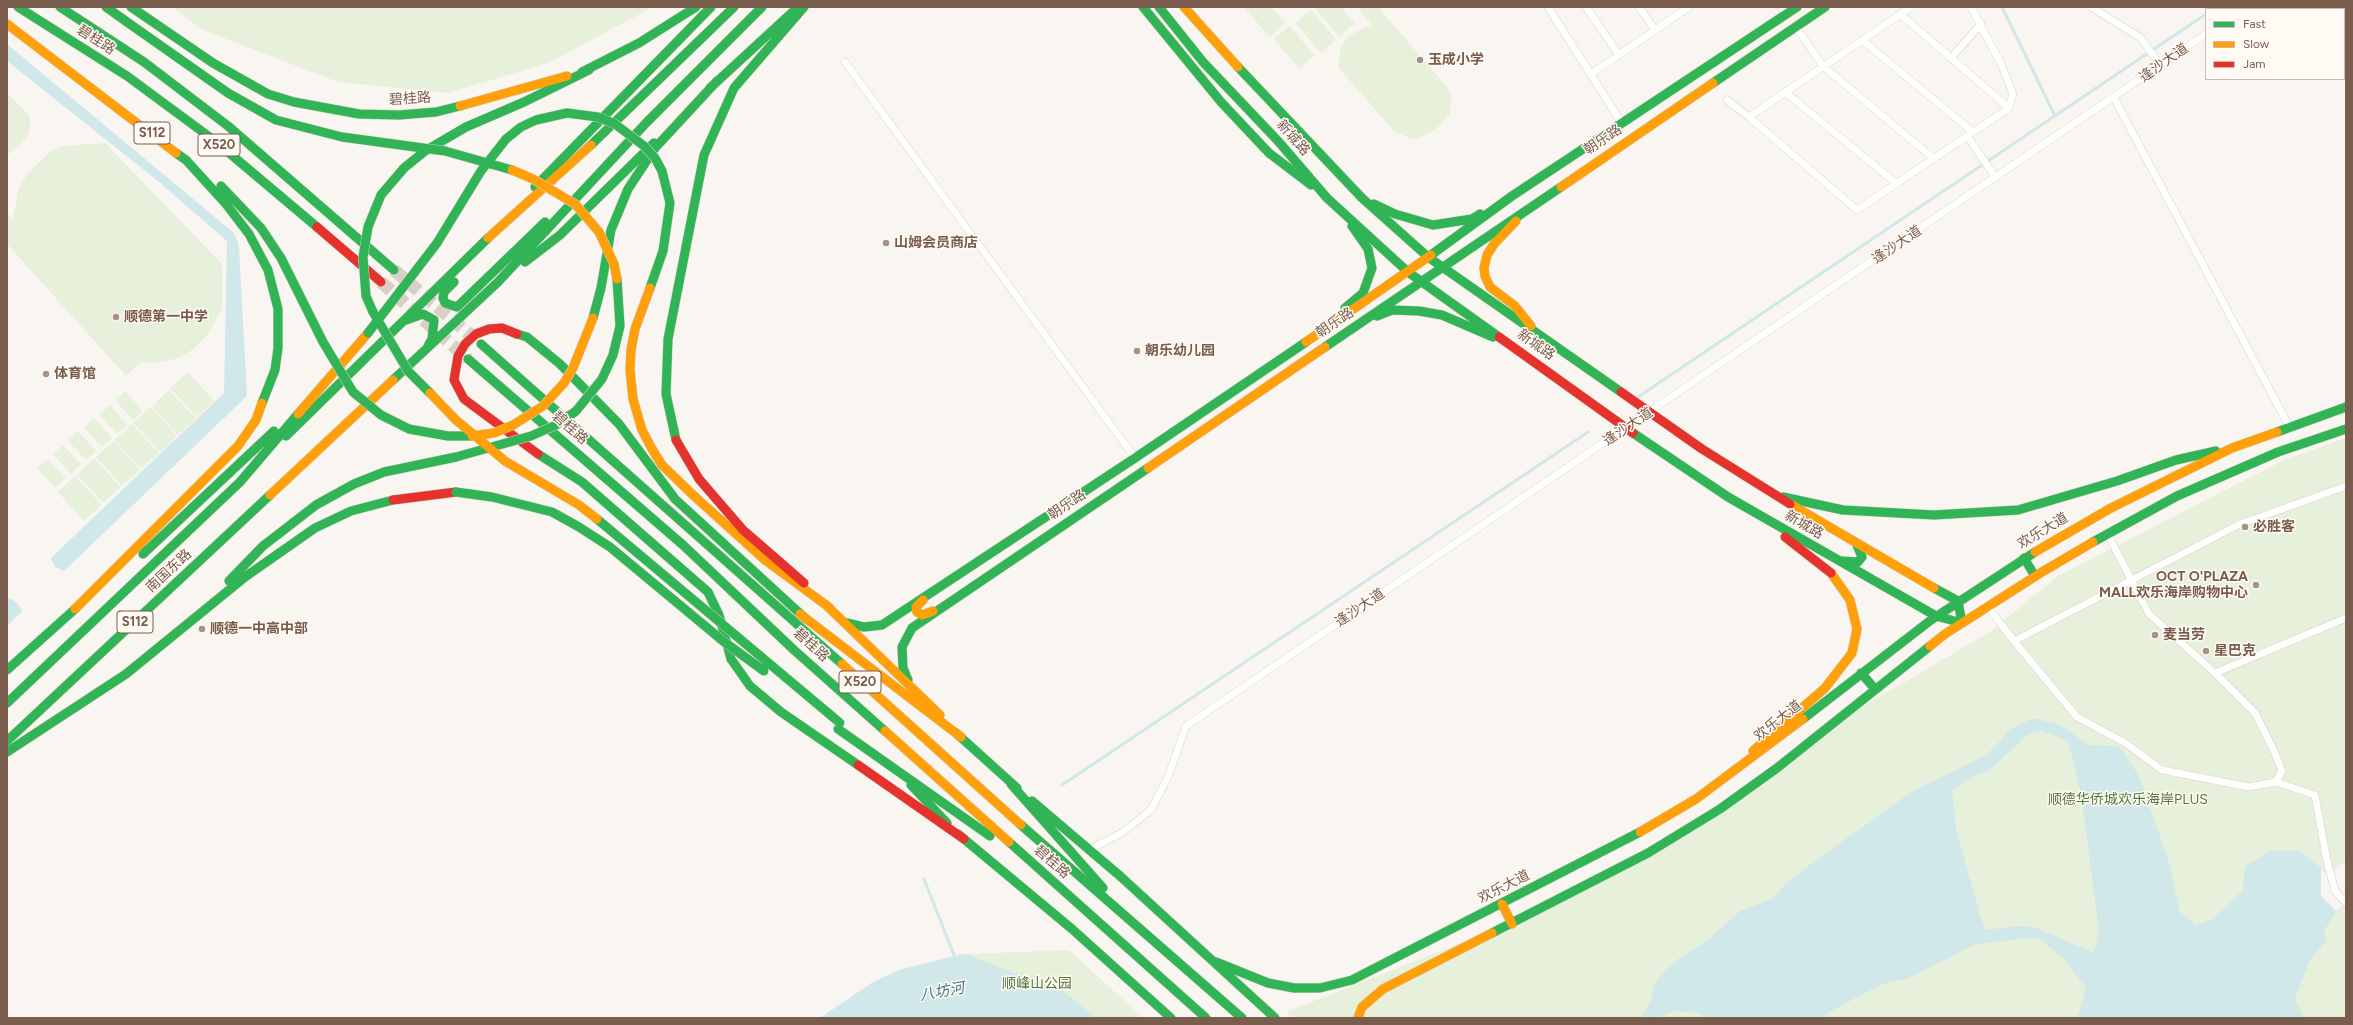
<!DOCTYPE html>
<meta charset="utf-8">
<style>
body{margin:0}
#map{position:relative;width:2353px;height:1025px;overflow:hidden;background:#f9f5f0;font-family:Figtree,sans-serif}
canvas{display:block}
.frame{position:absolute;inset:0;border:8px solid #7a5c4d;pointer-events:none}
.legend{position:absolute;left:2205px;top:8px;width:140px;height:72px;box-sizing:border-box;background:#fffaf3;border:1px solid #cabbb1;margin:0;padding:5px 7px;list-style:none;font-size:12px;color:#7a5c4d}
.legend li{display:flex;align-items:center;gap:8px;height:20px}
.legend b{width:20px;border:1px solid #cabbb1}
</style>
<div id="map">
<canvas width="2353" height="1025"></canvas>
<div class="frame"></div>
<ul class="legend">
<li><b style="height:5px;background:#30b455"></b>Fast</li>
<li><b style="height:5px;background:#ff9f0a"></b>Slow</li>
<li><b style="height:5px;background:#e5322d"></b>Jam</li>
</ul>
</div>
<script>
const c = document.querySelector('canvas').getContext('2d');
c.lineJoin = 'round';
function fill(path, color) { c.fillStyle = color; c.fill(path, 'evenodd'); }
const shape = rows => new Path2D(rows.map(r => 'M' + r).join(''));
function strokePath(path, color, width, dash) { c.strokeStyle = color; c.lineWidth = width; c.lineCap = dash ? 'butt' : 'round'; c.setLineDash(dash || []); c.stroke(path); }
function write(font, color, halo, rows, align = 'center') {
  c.font = font + ' Figtree,"Noto Sans SC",sans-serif'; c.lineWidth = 3; c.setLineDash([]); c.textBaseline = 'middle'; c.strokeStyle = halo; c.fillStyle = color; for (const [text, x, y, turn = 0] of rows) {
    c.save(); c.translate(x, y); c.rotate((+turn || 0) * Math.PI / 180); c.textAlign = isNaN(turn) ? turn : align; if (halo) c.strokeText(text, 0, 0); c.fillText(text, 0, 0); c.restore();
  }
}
fill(shape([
 [172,7,653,7,548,63,448,93,338,82,203,30],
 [1271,7,1285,23,1270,37,1244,8],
 [1314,7,1341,7,1355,23,1339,37],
 [1357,7,1378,7,1451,92,1450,114,1438,127,1426,135,1413,139,1395,132,1338,67,1341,47,1349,36,1365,27,1374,27],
 [1311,10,1336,39,1321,53,1295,23],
 [1289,26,1315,55,1299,69,1274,39],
 [7,93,29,115,30,128,28,135,19,146,7,155],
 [105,143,221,263,222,268,222,309,207,335,192,350,179,358,154,363,141,362,126,376,7,244,7,213,13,220,18,190,28,173,50,152,62,146],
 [188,372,214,401,197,417,170,388],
 [169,390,196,418,178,435,152,406],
 [125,391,143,411,133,420,115,400],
 [110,405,127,425,117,434,99,415],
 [151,407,177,436,160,452,133,423],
 [94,418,112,438,102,447,84,428],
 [132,424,159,453,141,469,115,440],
 [78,431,96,451,86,460,68,441],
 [2346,438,2346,1018,1292,1018,1286,1012,1557,905,1726,811,1860,708,1990,632,2058,576,2284,460],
 [114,441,140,470,122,486,96,457],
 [63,445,81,464,71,474,53,454],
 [94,458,121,487,103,503,77,475],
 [48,459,65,478,55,488,37,468],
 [75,476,102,505,84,521,58,492],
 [1069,950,1143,1018,820,1018,873,982,902,969,964,954]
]), '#e7f0db');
fill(shape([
 [7,44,234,233,239,246,247,396,64,571,55,567,51,558,224,393,227,241,158,181,7,61],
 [10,598,17,603,22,611,7,626,7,600],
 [2033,718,2060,725,2089,745,2119,746,2139,776,2168,860,2180,912,2196,925,2213,919,2243,890,2245,866,2270,851,2300,851,2328,874,2346,862,2346,905,2336,911,2324,931,2326,940,2309,962,2295,999,2304,1018,2077,1018,2086,988,2063,958,2037,937,1976,944,1909,978,1882,984,1831,1011,1821,1018,1710,1018,1691,1012,1675,1011,1659,1018,1641,1018,1651,1000,1653,987,1661,975,1678,959,1707,941,1740,911,1772,899,1787,883,1811,864,1913,791,1984,756,1994,748,2009,730],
 [2042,731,2068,741,2081,793,2099,931,2094,953,2034,927,2016,926,1986,930,1980,915,1956,829,1952,790,1975,775,1989,771,2027,735],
 [964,954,1062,990,1096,1018,820,1018,873,982,902,969]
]), '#d0e8ea');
fill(shape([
 [2345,862,2346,905,2336,911,2321,896,2321,869,2328,874]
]), '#f9f5f0');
strokePath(shape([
 [2002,7,2055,116],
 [2213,9,2216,7],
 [1638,397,2206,14],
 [1062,785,1588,432],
 [924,879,956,960]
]), '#d0e8ea', 3);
strokePath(shape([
 [394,270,481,344],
 [381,282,468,359]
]), '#d9cfc7', 13, [13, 6]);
const street = shape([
 [1548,7,1621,122],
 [1586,7,1619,55],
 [1639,7,1655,30],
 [1782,7,1786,14],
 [1911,7,1749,117,1857,210,2009,108,2013,94,2002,66,1971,7],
 [2091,7,2141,38,2160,65],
 [2241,9,2244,7],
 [1900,14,2009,108],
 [1796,27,1823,66,1933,158],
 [1862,40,1973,132],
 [1951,58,1981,24],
 [845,62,1135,458],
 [1591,74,1689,7],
 [1785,92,1896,183],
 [2114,98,2289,426],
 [1727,100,1749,117],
 [1967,136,1996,178],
 [1987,606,2014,641,2077,717,2127,744,2162,770,2249,787,2276,782,2282,771,2273,749,2255,713,2215,673,2149,614,2107,533],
 [2014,641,2238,525,2346,486],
 [2215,673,2346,618],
 [2276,782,2315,795,2327,861,2335,891,2346,903],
 [1089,850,1123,832,1151,810,1168,777,1186,726,2206,34]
]);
const fast = shape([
 [18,7,127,76,215,141,317,227],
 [60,7,144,62,228,126,394,270],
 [106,7,127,22],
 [131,7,213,63,268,94,294,102,359,114,399,115,436,112,460,106],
 [1143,7,1221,102,1269,153,1311,185],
 [1159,7,1203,62,1278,141,1327,198,1408,272,1499,337],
 [1238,67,1362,198,1428,257,1621,392],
 [582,72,639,43,696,7],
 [1713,83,1825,7],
 [710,88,798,7],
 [591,145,734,7],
 [425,151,466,127,524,102,589,70],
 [176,153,186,160,226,204,249,234,268,270,278,309,278,348,275,370,262,403],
 [221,186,261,228,281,258],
 [535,187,711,7],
 [1374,204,1395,214,1433,225,1472,219,1480,214],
 [1431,255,1512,196,1797,7],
 [525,262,560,235,654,143],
 [454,282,444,292,443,298,445,303,457,307,545,222],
 [1345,308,1363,293,1372,268,1368,249,1352,226],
 [1377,316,1392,310,1419,311,1442,315,1493,337],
 [593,318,601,288,611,230,628,189,655,148,717,81],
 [406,320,423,314,434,320,432,339,428,346],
 [517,334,527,337,560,364,619,424,675,499,806,619],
 [481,344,842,664],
 [1325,347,1561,187],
 [468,359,683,545,794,650,885,731],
 [393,380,498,282,647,122,762,7],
 [2277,432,2346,407],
 [1633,433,1728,497,1936,616,1962,623,1958,601,1934,588],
 [286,436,488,238],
 [676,440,666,394,668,339,704,155,734,88,804,7],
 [538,454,582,482,708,592,719,615,731,659,750,686,781,712,858,765],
 [1783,497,1843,510,1934,515,2018,510,2117,481,2176,460,2216,451],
 [2093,542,2177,496,2278,452,2346,429],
 [143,554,274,431],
 [2024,558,2035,576],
 [1841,561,1858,562,1862,557,1857,545],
 [229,581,263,546,316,505,354,484,384,472,456,457],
 [847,623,864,627,882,625,1135,458,1306,342],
 [7,670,75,609],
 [1861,673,1875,689],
 [908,680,903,668,902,647,912,628,1148,468],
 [7,703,240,482,298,414],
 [1803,719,1931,620,2035,552],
 [838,729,990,836],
 [956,733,1017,788],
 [7,741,270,495],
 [7,752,126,674,245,577,315,528,351,511,393,500],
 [1011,784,1103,888],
 [911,785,947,823],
 [1032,801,1120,876,1275,1018],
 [1021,825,1242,1018],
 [958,834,1072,929,1171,1018],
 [1009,842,1206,1018],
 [1492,933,1648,853,1720,809,1777,768,1930,646],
 [1216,962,1268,983,1294,988,1320,988,1352,980,1640,832]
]);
const slow = shape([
 [1184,7,1238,67],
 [7,24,176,153],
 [460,106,567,76],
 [1561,187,1713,83],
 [1516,221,1494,244,1487,255,1484,268,1485,276,1490,287,1515,306,1531,326],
 [488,238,591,145],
 [1306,342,1431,255],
 [298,414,368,333],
 [1148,468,1325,347],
 [270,495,393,380],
 [693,495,765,560,830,608],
 [1790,504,1934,588],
 [2035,552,2111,508,2232,448,2277,432],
 [923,600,916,607,917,612,922,615,933,611],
 [825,604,940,715],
 [75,609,238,446,256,420,262,403],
 [800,614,961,737],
 [1930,646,1945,634,2042,572,2093,542],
 [842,664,1021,825],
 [885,731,1009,842],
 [1753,751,1825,688,1852,653,1857,629,1850,600,1831,573],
 [1640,832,1696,799,1803,719],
 [1502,904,1512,924],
 [1358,1018,1362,1007,1383,989,1492,933]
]);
const jam = shape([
 [317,227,381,282],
 [517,334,502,328,489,329,476,334,465,344,458,356,454,380,464,399,538,454],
 [1499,337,1633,433],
 [1621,392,1702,449,1790,504],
 [676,440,699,479,743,530,804,583],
 [393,500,456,492],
 [1785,537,1831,573],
 [858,765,964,839]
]);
strokePath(street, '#d7d1cb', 8);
strokePath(fast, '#d9d2cb', 10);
strokePath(slow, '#d9d2cb', 10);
strokePath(jam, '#d9d2cb', 10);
strokePath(street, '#fefefd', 7);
strokePath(fast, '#30b455', 9);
strokePath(slow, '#ff9f0a', 9);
strokePath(jam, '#e5322d', 9);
const fastBridge = shape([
 [127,22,228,93,276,120,342,137,445,151,512,170],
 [425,151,404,168,381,195,368,227,363,257,366,296,373,312,408,371,430,393],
 [281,258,323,342,353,392,381,415,409,429,448,436,472,436],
 [368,333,437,243,481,171,506,139,521,127,536,120,567,113,598,117,615,124,644,146,655,158,662,171,670,203,663,251,650,288],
 [456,457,531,436,556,425,576,411,602,379,613,355,620,326,617,279],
 [456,492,492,497,552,512,579,527,610,547,723,641,764,671],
 [597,519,840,723]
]);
const slowBridge = shape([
 [512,170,533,179,575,204,599,232,614,264,617,279],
 [650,288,635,329,631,350,630,370,633,399,642,430,652,449,662,465,693,495],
 [430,393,456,420,505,461,579,505,597,519],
 [472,436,494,433,513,425,543,406,564,383,573,368,593,318]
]);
strokePath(fastBridge, '#dad1cc', 10, []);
strokePath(slowBridge, '#dad1cc', 10, []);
strokePath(fastBridge, '#30b455', 9);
strokePath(slowBridge, '#ff9f0a', 9);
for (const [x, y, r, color] of [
 [1420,60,4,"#a69286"],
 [886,243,4,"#a69286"],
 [116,317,4,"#a69286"],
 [1137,351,4,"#a69286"],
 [46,374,4,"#a69286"],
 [2245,527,4,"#a69286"],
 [2256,585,4,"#a69286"],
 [202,629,4,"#a69286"],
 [2155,635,4,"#a69286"],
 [2206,651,4,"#a69286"]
]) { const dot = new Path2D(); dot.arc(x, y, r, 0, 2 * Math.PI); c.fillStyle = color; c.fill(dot); strokePath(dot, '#fffaf3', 1.5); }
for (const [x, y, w] of [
 [152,133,36],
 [219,145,42],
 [135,622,36],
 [860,682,42]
]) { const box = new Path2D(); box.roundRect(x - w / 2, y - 11, w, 22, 3); c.fillStyle = '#fffaf3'; c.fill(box); strokePath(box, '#7a5c4d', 1); }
write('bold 13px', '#7a5c4d', null, [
 ["S112",152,133],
 ["X520",219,145],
 ["S112",135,622],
 ["X520",860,682]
]);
write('14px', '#7a5c4d', '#fffaf3', [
 ["碧桂路",96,40,32],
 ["逢沙大道",2164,63,-35],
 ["碧桂路",410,99,-4],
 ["新城路",1293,138,48],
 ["朝乐路",1603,140,-34],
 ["逢沙大道",1897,245,-34],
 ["朝乐路",1335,323,-34],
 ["新城路",1536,345,35],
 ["逢沙大道",1628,427,-34],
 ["碧桂路",570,428,41],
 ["朝乐路",1067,505,-34],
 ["新城路",1804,525,30],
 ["欢乐大道",2043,531,-31],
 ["南国东路",169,571,-43],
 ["逢沙大道",1360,608,-34],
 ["碧桂路",811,645,42],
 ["欢乐大道",1778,721,-38],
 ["碧桂路",1052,862,41],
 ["欢乐大道",1504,887,-27]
]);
write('bold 14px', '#7a5c4d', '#fffaf3', [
 ["玉成小学",1428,60],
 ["山姆会员商店",894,243],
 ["顺德第一中学",124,317],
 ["朝乐幼儿园",1145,351],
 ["体育馆",54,374],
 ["必胜客",2253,527],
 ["OCT O'PLAZA",2248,577,"right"],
 ["MALL欢乐海岸购物中心",2248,593,"right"],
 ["顺德一中高中部",210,629],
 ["麦当劳",2163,635],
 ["星巴克",2214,651]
], 'left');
write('14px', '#537a41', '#fffaf3', [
 ["顺德华侨城欢乐海岸PLUS",2128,800],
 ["顺峰山公园",1037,984]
]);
write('italic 15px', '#437c86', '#fffaf3', [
 ["八坊河",942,992,-10]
]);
</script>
